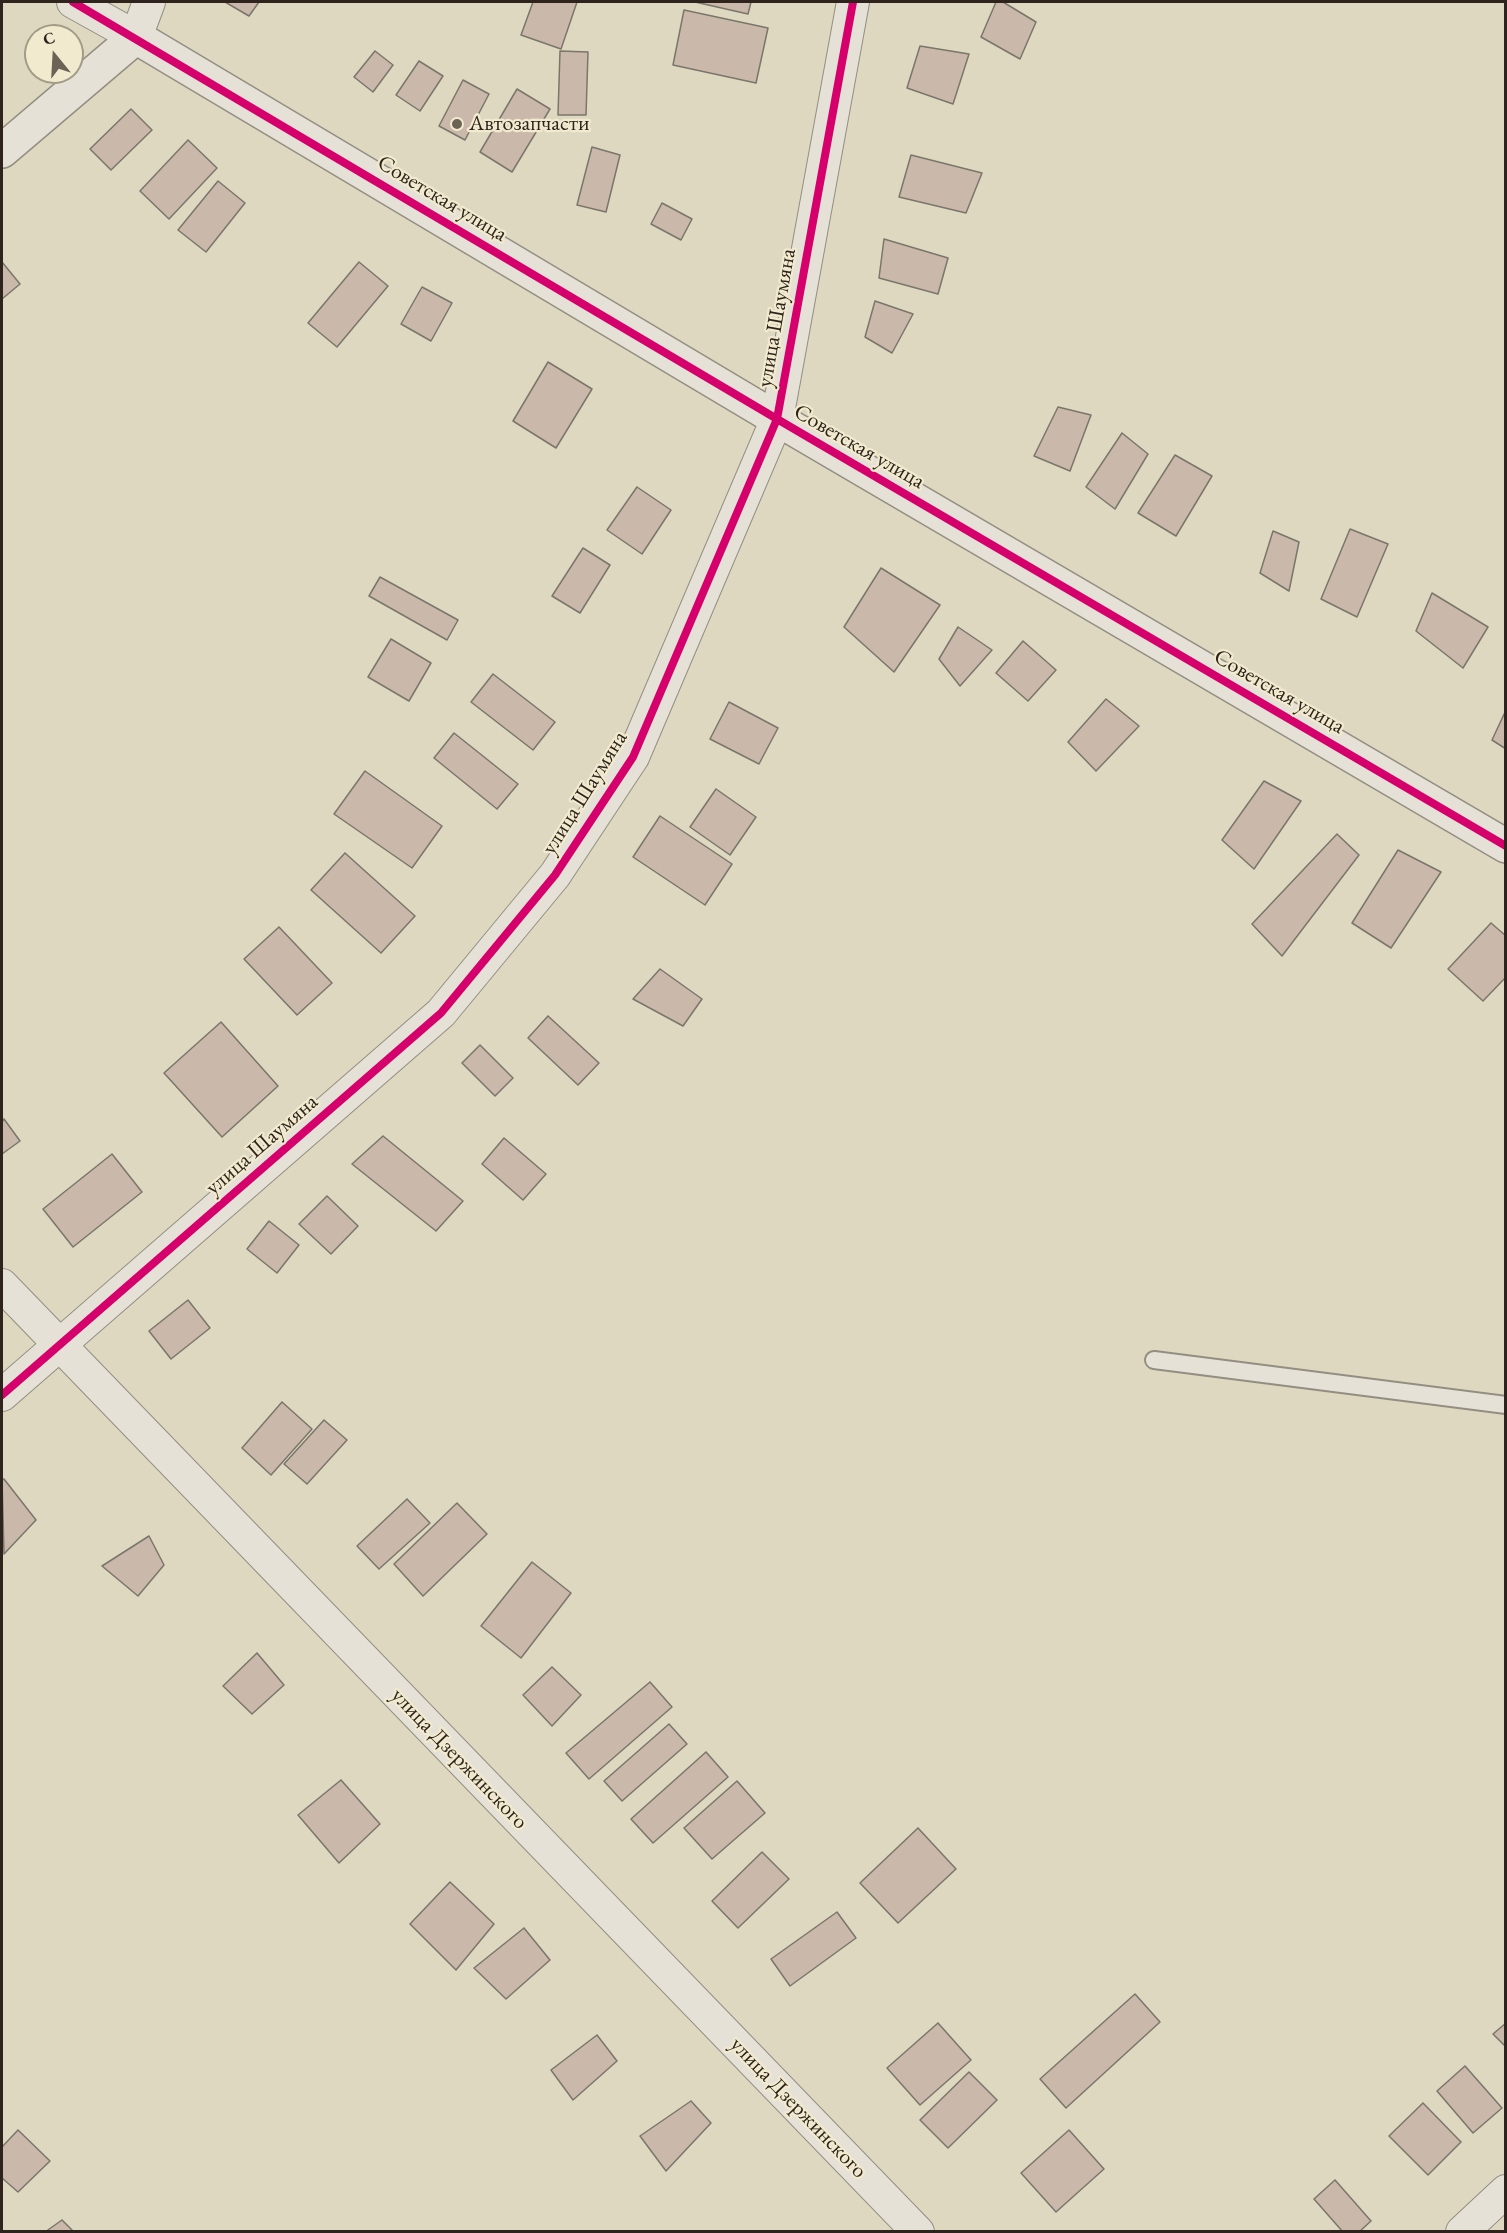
<!DOCTYPE html>
<meta charset="utf-8">
<style>
body{margin:0}
#map{position:relative;width:1507px;height:2233px;overflow:hidden;background:#ded8c1;font-family:"EB Garamond",serif}
canvas{display:block}
.frame{position:absolute;inset:0;border:3px solid #2f241d;pointer-events:none}
.north{position:absolute;left:24px;top:24px;width:60px;height:60px;box-sizing:border-box;background:#f2eace;border:2px solid #a49b87;border-radius:50%;rotate:342deg;font-size:16px;font-weight:700;line-height:24px;text-align:center;color:#2f241d}
.north::after{content:'';display:block;margin:auto;width:21px;height:27px;background:#6c6356;clip-path:polygon(50% 0,100% 100%,50% 72%,0 100%)}
</style>
<div id="map">
<canvas width="1507" height="2233"></canvas>
<div class="frame"></div>
<div class="north">С</div>
</div>
<script>
const c = document.querySelector('canvas').getContext('2d');
c.lineJoin = 'round';
function fill(path, color) { c.fillStyle = color; c.fill(path, 'evenodd'); }
const shape = rows => new Path2D(rows.map(r => 'M' + r).join(''));
function strokePath(path, color, width, dash) { c.strokeStyle = color; c.lineWidth = width; c.lineCap = dash ? 'butt' : 'round'; c.setLineDash(dash || []); c.stroke(path); }
function write(font, color, halo, rows, align = 'center') {
  c.font = font + ' "EB Garamond",serif'; c.lineWidth = 4.5; c.setLineDash([]); c.textBaseline = 'middle'; c.strokeStyle = halo; c.fillStyle = color; for (const [text, x, y, turn = 0] of rows) {
    c.save(); c.translate(x, y); c.rotate((+turn || 0) * Math.PI / 180); c.textAlign = isNaN(turn) ? turn : align; if (halo) c.strokeText(text, 0, 0); c.fillText(text, 0, 0); c.restore();
  }
}
const building = shape([
 [225,2,259,2,249,16,225,2],
 [533,2,577,2,561,49,521,35,533,2],
 [695,2,751,2,748,14,695,2],
 [996,2,1003,2,1036,22,1020,59,981,37,996,2],
 [684,10,768,28,756,83,673,65,684,10],
 [920,46,969,54,953,104,907,88,920,46],
 [375,51,393,65,373,92,354,77,375,51],
 [560,51,588,52,586,115,558,115,560,51],
 [419,61,443,76,420,111,396,95,419,61],
 [463,80,489,94,465,140,439,126,463,80],
 [517,89,550,109,512,172,480,152,517,89],
 [131,109,152,130,111,170,90,149,131,109],
 [188,140,217,168,169,219,140,191,188,140],
 [592,147,620,155,606,212,577,205,592,147],
 [911,155,982,173,966,213,899,197,911,155],
 [218,181,245,203,206,252,178,230,218,181],
 [662,203,692,219,681,240,651,224,662,203],
 [884,239,948,258,938,294,879,278,884,239],
 [2,262,20,284,2,299,2,262],
 [359,262,388,286,337,347,308,323,359,262],
 [422,287,452,303,431,341,401,324,422,287],
 [875,301,913,314,892,353,865,337,875,301],
 [548,362,592,389,556,448,513,421,548,362],
 [1058,407,1091,415,1070,471,1034,456,1058,407],
 [1122,433,1148,454,1115,509,1086,487,1122,433],
 [1175,455,1212,476,1176,536,1138,513,1175,455],
 [637,487,671,510,642,554,607,530,637,487],
 [1350,529,1388,544,1357,617,1321,599,1350,529],
 [1273,531,1299,542,1289,591,1260,573,1273,531],
 [583,548,610,565,580,613,552,596,583,548],
 [881,568,940,605,894,672,844,627,881,568],
 [380,577,458,620,447,640,369,596,380,577],
 [1432,593,1488,627,1463,668,1416,631,1432,593],
 [958,627,992,650,960,686,939,659,958,627],
 [391,639,431,663,409,701,368,677,391,639],
 [1023,641,1056,670,1028,701,996,673,1023,641],
 [493,674,555,722,533,750,471,702,493,674],
 [1106,699,1139,726,1096,771,1068,742,1106,699],
 [729,702,778,728,759,764,710,739,729,702],
 [1506,710,1506,749,1492,740,1506,710],
 [454,733,518,784,497,809,434,758,454,733],
 [365,771,442,826,412,868,334,814,365,771],
 [1264,781,1301,801,1254,869,1222,840,1264,781],
 [716,789,756,817,730,855,690,827,716,789],
 [660,816,732,864,705,905,633,857,660,816],
 [1337,834,1359,855,1282,956,1252,924,1337,834],
 [1398,850,1441,872,1391,948,1352,923,1398,850],
 [345,853,415,916,381,953,311,890,345,853],
 [1491,923,1506,936,1506,977,1483,1001,1448,969,1491,923],
 [279,927,332,983,297,1015,244,959,279,927],
 [660,969,702,999,683,1026,633,999,660,969],
 [548,1016,599,1063,578,1085,528,1038,548,1016],
 [221,1022,278,1086,222,1137,164,1073,221,1022],
 [480,1045,513,1078,495,1096,462,1063,480,1045],
 [4,1119,20,1141,2,1154,2,1122,4,1119],
 [383,1136,463,1201,436,1231,352,1164,383,1136],
 [504,1138,546,1174,523,1200,482,1164,504,1138],
 [112,1154,142,1192,73,1247,43,1209,112,1154],
 [327,1196,358,1226,331,1254,299,1224,327,1196],
 [269,1221,299,1245,277,1273,247,1249,269,1221],
 [188,1300,210,1328,171,1359,149,1331,188,1300],
 [282,1402,312,1429,271,1475,242,1448,282,1402],
 [324,1420,347,1440,307,1484,284,1464,324,1420],
 [4,1479,36,1520,4,1554,2,1480,4,1479],
 [407,1499,430,1523,379,1569,357,1546,407,1499],
 [457,1503,487,1534,423,1596,394,1564,457,1503],
 [149,1536,164,1565,138,1596,102,1566,149,1536],
 [532,1562,571,1593,521,1658,481,1626,532,1562],
 [257,1653,284,1685,252,1714,223,1686,257,1653],
 [552,1667,581,1695,552,1726,523,1695,552,1667],
 [650,1682,672,1707,589,1779,566,1753,650,1682],
 [669,1724,687,1744,622,1801,604,1781,669,1724],
 [706,1752,728,1777,653,1843,631,1819,706,1752],
 [341,1780,380,1824,339,1863,298,1815,341,1780],
 [737,1781,765,1813,712,1859,684,1828,737,1781],
 [918,1828,956,1869,898,1923,860,1883,918,1828],
 [762,1852,789,1879,738,1928,712,1901,762,1852],
 [450,1882,494,1924,456,1970,410,1924,450,1882],
 [837,1912,856,1938,790,1986,771,1959,837,1912],
 [524,1928,550,1960,506,1999,474,1968,524,1928],
 [1135,1994,1160,2022,1066,2108,1040,2079,1135,1994],
 [938,2023,971,2060,920,2105,887,2068,938,2023],
 [1506,2023,1506,2047,1493,2034,1506,2023],
 [597,2035,617,2061,573,2100,551,2070,597,2035],
 [1465,2066,1502,2108,1473,2133,1437,2091,1465,2066],
 [969,2072,997,2100,948,2148,920,2120,969,2072],
 [691,2101,711,2123,666,2171,640,2136,691,2101],
 [1423,2103,1461,2142,1428,2175,1389,2136,1423,2103],
 [18,2130,50,2161,18,2192,2,2178,2,2147,18,2130],
 [1069,2130,1104,2169,1056,2212,1021,2173,1069,2130],
 [1335,2180,1371,2221,1359,2232,1343,2232,1314,2199,1335,2180],
 [62,2220,74,2232,45,2232,62,2220]
]);
fill(building, '#cab9ab');
strokePath(building, '#7a766a', 1.5);
const service = shape([
 [1154,1360,1506,1405]
]);
const minor = shape([
 [73,2,136,37,149,2],
 [2,1285,918,2232],
 [2,1395,441,1013,555,875,633,757,777,419,853,2],
 [1462,2232,1506,2191]
]);
const tertiary = shape([
 [2,151,136,37,777,419,1506,846]
]);
strokePath(service, '#938e81', 20);
strokePath(minor, '#938e81', 34);
strokePath(tertiary, '#938e81', 36);
strokePath(service, '#e5e1d6', 16);
strokePath(minor, '#e5e1d6', 32);
strokePath(tertiary, '#e5e1d6', 33);
strokePath(shape([
 [73,2,777,419,1506,846],
 [2,1395,441,1013,555,875,633,757,777,419,853,2]
]), '#d6006c', 8);
for (const [x, y, r, color] of [
 [457,124,6,"#6c6356"]
]) { const dot = new Path2D(); dot.arc(x, y, r, 0, 2 * Math.PI); c.fillStyle = color; c.fill(dot); strokePath(dot, '#f2eace', 2); }
write('22px', '#2f241d', '#f2eace', [
 ["Автозапчасти",469,124]
], 'left');
write('22px', '#2f241d', '#f2eace', [
 ["Советская улица",442,199,31],
 ["улица Шаумяна",777,318,-80],
 ["Советская улица",859,447,30],
 ["Советская улица",1279,692,30],
 ["улица Шаумяна",585,793,-58],
 ["улица Шаумяна",262,1145,-41],
 ["улица Дзержинского",459,1759,46],
 ["улица Дзержинского",798,2108,46]
]);
</script>
